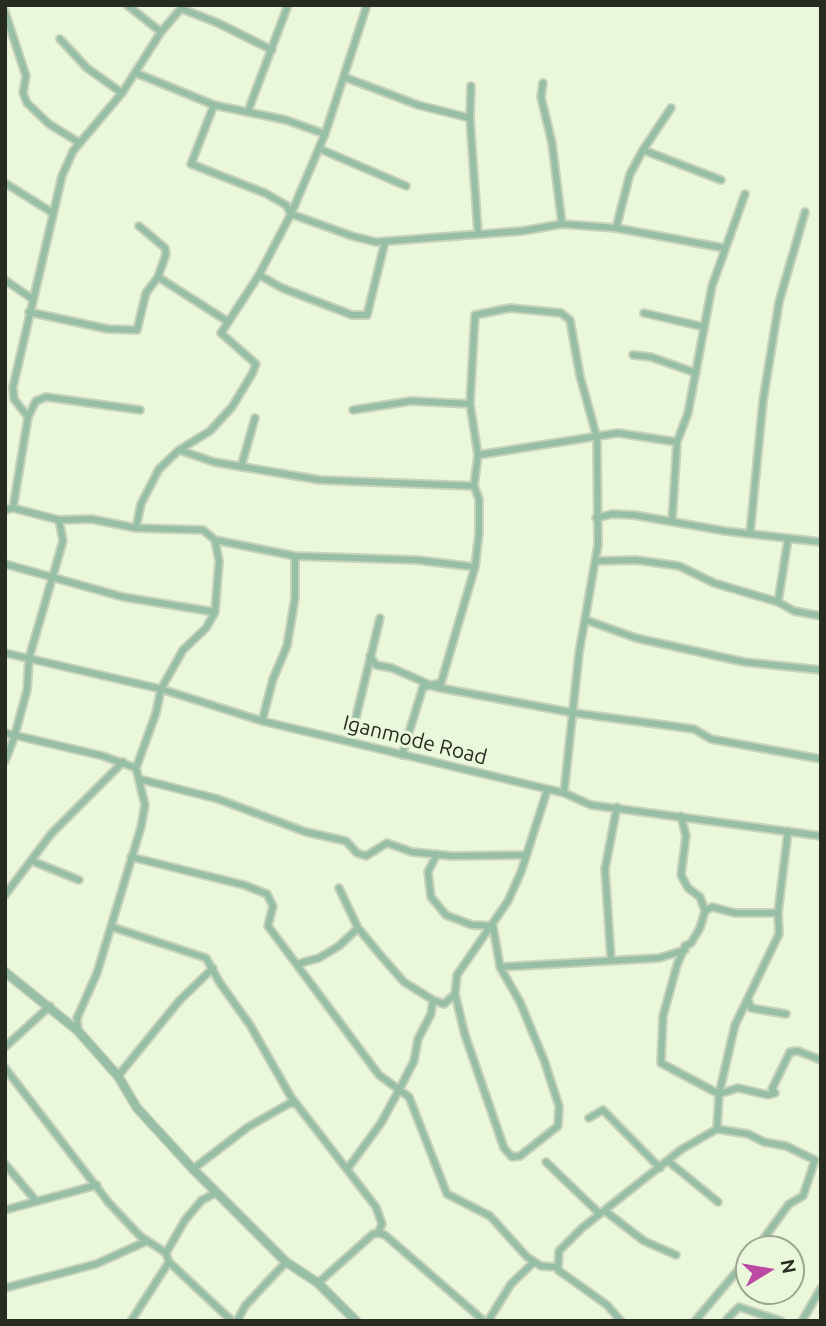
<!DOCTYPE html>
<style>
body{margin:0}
#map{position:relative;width:826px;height:1326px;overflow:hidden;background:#eaf7db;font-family:Ubuntu,sans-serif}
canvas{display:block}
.frame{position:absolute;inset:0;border:7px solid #272c21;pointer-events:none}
.north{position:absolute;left:735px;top:1235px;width:70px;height:70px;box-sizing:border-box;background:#eaf7db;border:2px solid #9ca691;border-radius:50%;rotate:79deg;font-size:19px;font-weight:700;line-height:28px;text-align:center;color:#272c21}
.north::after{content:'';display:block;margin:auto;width:24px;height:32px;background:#bc4aa4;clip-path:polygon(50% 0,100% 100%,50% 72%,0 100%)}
</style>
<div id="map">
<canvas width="826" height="1326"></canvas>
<div class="frame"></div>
<div class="north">N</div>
</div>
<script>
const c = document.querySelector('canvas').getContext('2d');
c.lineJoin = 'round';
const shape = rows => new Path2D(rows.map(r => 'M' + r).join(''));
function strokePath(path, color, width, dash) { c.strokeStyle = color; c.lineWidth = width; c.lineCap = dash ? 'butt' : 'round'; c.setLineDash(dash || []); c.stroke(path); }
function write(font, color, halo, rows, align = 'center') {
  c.font = font + ' Ubuntu,sans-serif'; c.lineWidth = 6; c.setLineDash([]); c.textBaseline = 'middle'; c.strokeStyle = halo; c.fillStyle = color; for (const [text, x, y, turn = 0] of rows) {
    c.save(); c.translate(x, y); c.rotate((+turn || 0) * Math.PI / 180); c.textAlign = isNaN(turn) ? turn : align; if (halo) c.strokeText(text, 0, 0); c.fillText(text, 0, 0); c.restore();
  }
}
const minor = shape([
 [127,5,161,32],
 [182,9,218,23,272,50],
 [5,12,26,76,23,93,27,103,49,124,80,143],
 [60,39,87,68,122,93],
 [136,73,214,105,286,120,325,134],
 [344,77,418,105,470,118],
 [543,83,541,97,552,143,562,224],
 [471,86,470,118,478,233],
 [214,105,191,164,265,193,286,205,291,214,352,236,376,242,522,231,562,224,616,228,724,248],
 [248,111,288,5],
 [320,149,406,186],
 [643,150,671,108],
 [5,183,53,213],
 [616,228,630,174,643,150,721,180],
 [259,275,282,288,352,315,367,315,385,242],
 [158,277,227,321],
 [5,280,31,298],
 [29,312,108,329,137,330,146,293,158,277,166,254,165,248,139,226],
 [644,313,704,327],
 [633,355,651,357,696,373],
 [470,404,475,315,510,308,561,313,570,320,580,376,597,438,598,545,579,653,564,793],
 [353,410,411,401,470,404,478,455,474,486,479,499,479,533,475,567,441,683,423,687,402,755],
 [28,417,36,401,46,397,140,410],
 [179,450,214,462,320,480,474,486],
 [478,455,618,433,677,442],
 [241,467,255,418],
 [13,508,28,417,14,399,13,387,62,176,73,151,122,93,161,32,184,5],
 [5,510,13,508,59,520,91,519,136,528,203,530,215,540,295,556,417,560,475,567],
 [596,518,612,514,634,515,725,531,821,542],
 [672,522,677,442,688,413,712,286,745,194],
 [136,528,141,504,159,469,179,450,210,431,232,407,252,374,256,364,221,333,259,275,291,214,325,134,367,5],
 [750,534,763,401,779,302,805,212],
 [595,561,636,560,679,566,714,583,778,602,794,611,821,616],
 [5,564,123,597,215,612],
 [778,602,788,539],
 [586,620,636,638,744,662,821,670],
 [5,653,161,689,262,721,564,793,591,805,821,836],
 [370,656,376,665,392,668,435,687,574,713,694,729,711,739,821,759],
 [262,721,273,679,287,646,295,598,295,556],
 [5,733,103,756,136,768],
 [350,742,380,618],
 [5,761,14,738,27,690,29,658,63,541,59,520],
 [139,779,218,799,306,832,346,841,357,853,366,856,387,843,412,852,452,856,526,855],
 [681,816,686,836,681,875,688,888,700,897,705,911,700,928,691,943,685,946,677,965,663,1016,661,1063,719,1094,738,1088,768,1095,775,1093,772,1089,790,1052,798,1051,821,1060],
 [437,854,428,872,431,897,446,915,472,925,493,926,500,967,520,1002,544,1060,559,1106,558,1126,520,1156,512,1157,504,1148,465,1035,455,994],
 [131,857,244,885,267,894,273,906,268,926,379,1075,409,1097,447,1194,490,1216,527,1257,541,1266,557,1267],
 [32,861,79,880],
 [339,888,358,928,382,957,404,982,433,1000],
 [5,895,51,834,123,762],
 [705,911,712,907,735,913,778,913],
 [112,927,206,958,220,983,250,1025,291,1097,376,1207,382,1224,378,1233,385,1235,484,1321],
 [611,959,605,869,617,807],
 [297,964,319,958,339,946,358,928],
 [500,967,659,958,685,950],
 [749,1002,751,1008,786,1014],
 [78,1031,77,1018,97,973,141,827,145,805,136,768,156,713,161,689,183,650,206,628,215,612,219,561,215,540],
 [5,1047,50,1006],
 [5,1068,109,1203,140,1236,166,1253],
 [118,1076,179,1001,213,968],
 [589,1118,603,1110,660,1168],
 [717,1129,748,1134,764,1142,786,1146,815,1160,803,1196,789,1204,756,1249],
 [668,1161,718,1202],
 [546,1162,600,1214],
 [5,1164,36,1201],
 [348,1168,381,1123,399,1090,414,1061,418,1039,431,1014,433,1000,444,1004,455,994,457,975,508,901,521,872,547,791],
 [193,1169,248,1127,290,1103,296,1104],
 [5,1210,97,1185],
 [605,1211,644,1241,676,1255],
 [169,1262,232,1321],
 [318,1283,373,1234,378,1233],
 [5,1288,96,1264,147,1241],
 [727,1319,739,1307,781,1321],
 [131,1321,169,1262,166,1253,185,1220,202,1200,216,1193],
 [237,1321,245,1306,286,1262],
 [488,1321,511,1284,534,1262],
 [621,1321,607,1305,558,1270,559,1251,582,1228,682,1149,717,1129,719,1094,735,1025,779,934,778,913,788,831],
 [695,1321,749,1257],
 [802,1321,821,1288]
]);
const tertiary = shape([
 [5,972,78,1031,118,1076,137,1108,193,1169,286,1262,318,1283,356,1321]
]);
strokePath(minor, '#c7d2ba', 10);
strokePath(tertiary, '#c7d2ba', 11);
strokePath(minor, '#96bfa5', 6);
strokePath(tertiary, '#96bfa5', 8);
write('21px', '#272c21', '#eaf7db', [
 ["Iganmode Road",415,740,14]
]);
</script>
